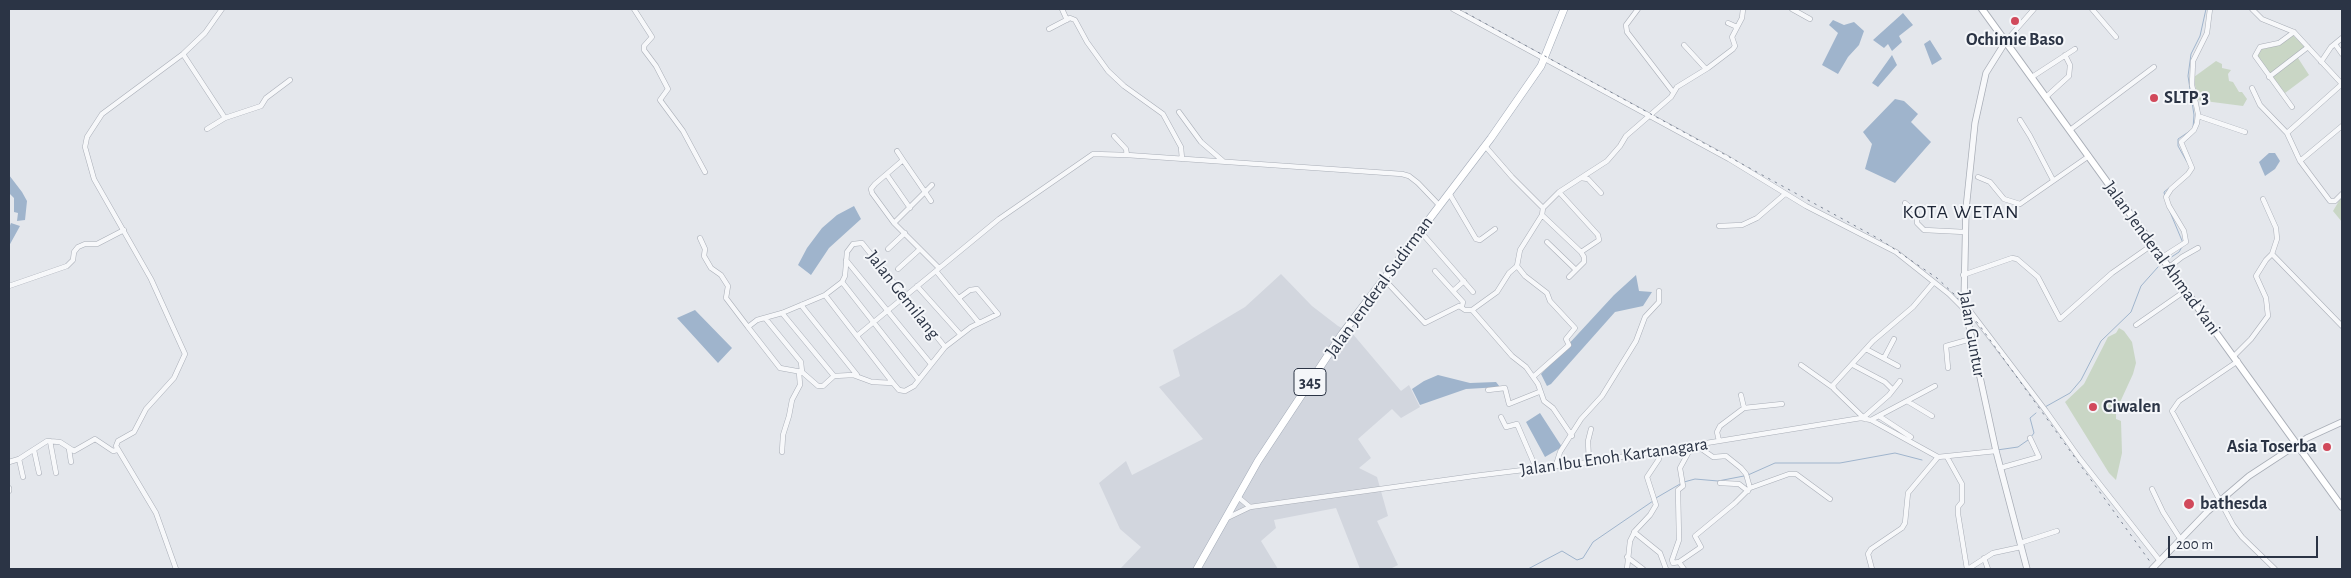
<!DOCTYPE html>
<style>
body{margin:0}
#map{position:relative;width:2351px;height:578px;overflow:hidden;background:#e4e7ec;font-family:"Alegreya Sans",sans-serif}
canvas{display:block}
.frame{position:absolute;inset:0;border:10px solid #2b3445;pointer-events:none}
.scale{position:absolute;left:2168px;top:536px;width:150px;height:22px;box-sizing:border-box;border:2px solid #2b3445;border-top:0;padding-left:6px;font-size:15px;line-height:18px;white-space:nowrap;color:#2b3445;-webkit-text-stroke:4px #f4f6f9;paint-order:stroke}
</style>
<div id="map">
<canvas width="2351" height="578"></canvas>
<div class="frame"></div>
<div class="scale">200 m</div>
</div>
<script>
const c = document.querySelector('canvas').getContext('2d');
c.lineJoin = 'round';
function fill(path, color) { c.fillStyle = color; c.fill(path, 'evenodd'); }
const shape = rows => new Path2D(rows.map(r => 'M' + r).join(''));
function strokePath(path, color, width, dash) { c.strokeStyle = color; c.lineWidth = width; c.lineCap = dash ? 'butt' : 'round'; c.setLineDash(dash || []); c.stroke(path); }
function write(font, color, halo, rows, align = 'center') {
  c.font = font + ' "Alegreya Sans",sans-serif'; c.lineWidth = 4; c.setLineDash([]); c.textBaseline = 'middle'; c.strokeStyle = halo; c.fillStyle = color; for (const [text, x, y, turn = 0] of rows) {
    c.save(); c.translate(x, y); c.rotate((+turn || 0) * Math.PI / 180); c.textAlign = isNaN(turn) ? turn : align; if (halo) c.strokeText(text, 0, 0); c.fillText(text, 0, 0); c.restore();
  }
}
fill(shape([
 [1281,274,1312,306,1338,326,1352,333,1401,391,1409,385,1420,407,1401,418,1392,409,1358,439,1371,458,1359,468,1377,477,1388,516,1377,521,1398,565,1390,569,1360,569,1336,508,1274,520,1276,528,1261,541,1278,569,1120,569,1141,547,1120,529,1099,483,1126,461,1132,475,1203,439,1159,387,1180,376,1173,350,1245,307]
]), '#d2d6de');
fill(shape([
 [2293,35,2306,48,2298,58,2309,75,2285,93,2258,58,2258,53,2262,49,2280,45],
 [2216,61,2222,64,2222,68,2231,70,2228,74,2229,81,2233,82,2239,92,2242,92,2247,99,2243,106,2197,100,2194,77],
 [2342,196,2342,222,2333,211],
 [2119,328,2124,331,2132,342,2136,363,2133,374,2116,411,2116,419,2121,421,2122,453,2116,480,2109,473,2065,402,2084,384,2108,337,2116,333]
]), '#c9d6c5');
fill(shape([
 [1903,13,1913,25,1899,36,1902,42,1892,51,1888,44,1884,48,1873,40],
 [1833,20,1844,25,1854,22,1864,31,1859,45,1848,57,1838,74,1822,65,1838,33,1829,25],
 [1930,40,1942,59,1932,65,1924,44],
 [1892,55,1897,65,1878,87,1872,83],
 [1895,99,1904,101,1918,114,1911,122,1931,142,1895,183,1865,169,1872,144,1863,132],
 [2269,153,2275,153,2280,161,2275,169,2265,176,2259,162],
 [9,175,22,192,27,201,25,220,17,221,18,213,14,212,14,198,9,193],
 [854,206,861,219,829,248,811,275,798,265,807,248,822,228,837,215],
 [11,223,20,226,9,246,9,228],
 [1636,275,1639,291,1652,292,1643,306,1615,312,1551,384,1547,386,1541,374,1614,295],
 [695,310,732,348,718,363,677,318],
 [1438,375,1470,383,1496,382,1500,387,1466,389,1420,405,1412,389,1424,381],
 [1540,413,1562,447,1545,457,1526,422]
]), '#9fb4cc');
strokePath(shape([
 [2193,128,2194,115,2188,76,2191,54,2200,36,2206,9],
 [2187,162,2178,146,2178,139,2190,131],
 [2165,197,2164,192,2169,188],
 [2170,212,2183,243],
 [2170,258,2179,252,2182,247],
 [2045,407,2070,393,2081,380,2101,341,2131,312,2141,286,2158,267],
 [2031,437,2034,433,2030,418,2036,413],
 [1997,450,2018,447,2028,440],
 [1748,475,1775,463,1840,463,1895,453,1922,460],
 [1684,482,1695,479,1718,481,1744,476],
 [1656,498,1680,484],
 [1528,569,1562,551,1577,560,1583,558,1593,542,1653,501]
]), '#9fb4cc', 1);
const minor = shape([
 [634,9,652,37,644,46,644,50,656,66,668,89,660,100,683,131,705,172],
 [1062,9,1067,20],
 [1453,9,1729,159,1806,206,1896,252,1949,294,1965,310],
 [1638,9,1626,25,1627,32,1673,92],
 [1792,9,1810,19],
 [2092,9,2116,37],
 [2252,9,2262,19,2294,32,2342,84],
 [1728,23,1737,27],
 [1049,29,1070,18,1075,20,1087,42,1108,71,1124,86,1163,114,1181,147,1182,159],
 [2006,41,2034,9],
 [2335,44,2342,54],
 [1684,45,1706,69],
 [183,54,225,118],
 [2321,62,2331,47,2342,38],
 [2032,77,2075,49],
 [2269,77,2308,47],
 [2252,88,2260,105,2287,133,2300,161],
 [2046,97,2069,76,2070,65,2065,55],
 [2292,107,2255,56,2260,47,2279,43,2294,32],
 [1179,112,1201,142,1223,161],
 [2198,116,2245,132],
 [2020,120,2030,136,2053,180],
 [2342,126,2300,161,2330,201,2335,201,2342,194],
 [207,129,225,118,261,106,266,98,290,80],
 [2070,130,2154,67],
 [2287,133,2342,84],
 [1114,136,1126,149,1127,155],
 [1485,146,1512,177,1543,208,1559,192,1607,161,1620,146,1626,136,1671,97,1677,87,1708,68,1733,49,1735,46,1732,37,1742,18,1743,9],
 [897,151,903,160],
 [887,175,910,208],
 [1978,177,1990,182,2004,199,2020,204,2089,156],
 [1581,178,1588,179,1601,193],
 [1449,193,1476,239,1480,240,1495,229],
 [2263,199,2276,228,2277,239,2272,254],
 [931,201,925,192,932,185],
 [1905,203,1917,213,1917,223,1924,230,1965,232],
 [1542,215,1581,252,1599,240,1598,235,1559,192],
 [894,223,925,192,903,160,875,184,871,189,872,193,894,223,939,268],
 [1719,226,1742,225,1757,218,1785,194],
 [1420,231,1473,292],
 [700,238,705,249,704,256,711,268,721,275,728,286,726,298,748,327],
 [1547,242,1576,270],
 [888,249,905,233],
 [2161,258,2186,242,2184,231,2169,206,2166,197,2171,189,2188,174,2192,168,2181,142,2194,130,2197,123,2198,114,2192,85,2193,61,2207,33,2210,9],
 [846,260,931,364],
 [1517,266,1525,276,1547,293,1550,301,1575,328,1566,339,1569,345,1533,377],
 [2168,268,2182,257,2198,248],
 [898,269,920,249],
 [936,271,979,323],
 [1435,271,1453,291,1464,281],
 [1963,275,2012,258,2017,259,2038,277,2060,319,2112,273,2152,245],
 [1569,277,1584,262,1584,257,1581,252],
 [1383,278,1425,323,1459,306,1465,310,1472,310,1497,292,1509,273,1517,266,1520,250,1542,215,1543,208],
 [842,282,918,379],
 [9,286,67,266,73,260,74,252,78,247,85,244,97,244,124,230],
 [917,286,960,334],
 [1453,291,1463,302,1462,306],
 [825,295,842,282,845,276,847,252,853,244,862,243,945,347],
 [1964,303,2046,411,2080,459,2160,561],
 [801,305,857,375],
 [1472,310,1512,356,1526,367,1538,384,1544,401,1553,408,1572,436],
 [782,313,834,376],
 [765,318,801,362,802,372],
 [2136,325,2185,291],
 [858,335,999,219,1093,154,1127,155,1402,174,1409,176,1418,183,1439,205],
 [1866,349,1898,366],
 [2234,356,2251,339,2268,316,2266,298,2256,276,2266,260,2272,254,2342,326],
 [1884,358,1894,339],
 [2238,361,2179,401,2172,411,2233,525,2242,537,2275,569],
 [1801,365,1832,387],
 [1853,365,1885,382,1893,390],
 [1948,368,1946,346,1971,339],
 [893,383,872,382,853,375,834,376,823,386,818,386,802,372,780,368,748,327,757,320,782,313,825,295,893,383,899,390,905,391,914,386,945,347,971,327,998,314,977,289,970,290,959,298],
 [1488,390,1505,388,1509,404,1539,392],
 [1741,395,1744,408],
 [1907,401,1932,416],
 [1879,416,1911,437],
 [1501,417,1506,427,1517,424,1536,468],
 [1864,417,1889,395,1900,381],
 [1865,419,1834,389,1833,385,1873,341,1913,307,1934,282],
 [1871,420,1935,386],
 [50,441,56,473],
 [1719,441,1717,432,1720,426,1744,408,1782,404],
 [69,449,71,462],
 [34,450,39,473],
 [782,452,783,435,789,416,792,400,800,385,799,372],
 [1947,457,1962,484,1962,502,1958,507,1958,514,1967,569],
 [19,459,23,477],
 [9,462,19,459,47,441,60,442,74,451,95,439,113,451,117,450],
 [1589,462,1588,441,1591,429],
 [1556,465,1560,452,1581,419,1602,396,1636,341,1645,317,1659,302,1659,291],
 [2000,468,2039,457,2030,438],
 [1720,483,1739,484,1748,491],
 [9,488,9,491],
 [1750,488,1789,474,1796,474,1830,499],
 [2152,489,2163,512,2181,540],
 [1238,497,1250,507],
 [1225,519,1250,507,1474,476,1589,462,1861,418,1871,420,1938,457,1996,451],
 [1634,532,1660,553,1666,569],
 [2020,543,2057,531],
 [1627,557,1643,569],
 [1984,558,1988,569],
 [1679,562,1701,547,1695,536,1735,503,1750,488,1746,474,1741,468,1726,456,1713,457,1703,450,1699,445],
 [176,569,156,513,116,446,118,441,134,432,146,409,174,378,185,354,151,279,94,179,85,147,87,137,102,114,183,54,205,33,222,9],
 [1627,569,1630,541,1635,531,1650,515,1656,505,1647,477,1659,459,1659,452],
 [1684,569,1679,562,1673,563,1672,560,1679,540,1678,490,1683,486,1680,468,1692,446],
 [1872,569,1868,554,1871,549,1902,528,1905,523,1908,493,1938,457],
 [1968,569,1993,553,2021,547]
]);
const tertiary = shape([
 [2006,41,1986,73,1975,123,1966,209,1964,303,1996,451,2027,569],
 [2152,569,2207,512,2249,476,2307,438,2342,422]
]);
const secondary = shape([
 [1982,9,2342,507]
]);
const primary = shape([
 [1197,569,1258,461,1342,334,1491,138,1541,66,1564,9]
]);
strokePath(minor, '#a9aeb7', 5.5);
strokePath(tertiary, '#a9aeb7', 7);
strokePath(secondary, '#a9aeb7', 8);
strokePath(primary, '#a3abb8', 8);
strokePath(minor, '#f7f8fa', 4.5);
strokePath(tertiary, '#f7f8fa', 5.5);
strokePath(secondary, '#fff', 6);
strokePath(primary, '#fff', 7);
strokePath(shape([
 [1459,9,1881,240,1937,278,1956,296,1980,326,2151,563]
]), '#7d8696', 1, [2.5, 5]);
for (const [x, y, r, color] of [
 [2015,21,5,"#d1495b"],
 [2154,98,5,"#d1495b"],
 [2093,407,5,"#d1495b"],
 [2327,447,5,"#d1495b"],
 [2189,504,6,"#d1495b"]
]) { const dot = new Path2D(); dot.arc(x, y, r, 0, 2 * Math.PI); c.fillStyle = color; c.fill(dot); strokePath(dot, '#f4f6f9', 2); }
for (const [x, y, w] of [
 [1310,382,32]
]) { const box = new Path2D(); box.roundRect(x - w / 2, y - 13.5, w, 27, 4); c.fillStyle = '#f4f6f9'; c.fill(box); strokePath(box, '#2b3445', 1); }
write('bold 16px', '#2b3445', null, [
 ["345",1310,382]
]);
write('bold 18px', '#2b3445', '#f4f6f9', [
 ["Ochimie Baso",2015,40,"center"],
 ["SLTP 3",2164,98],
 ["Ciwalen",2103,407],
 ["Asia Toserba",2317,447,"right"],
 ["bathesda",2200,504]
], 'left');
write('18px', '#2b3445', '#f4f6f9', [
 ["Jalan Jenderal Ahmad Yani",2162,258,54],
 ["Jalan Jenderal Sudirman",1379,287,-54],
 ["Jalan Gemilang",903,295,52],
 ["Jalan Guntur",1972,334,80],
 ["Jalan Ibu Enoh Kartanagara",1614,457,-8]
]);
c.letterSpacing = '1px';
write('20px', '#1d2536', '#f4f6f9', [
 ["KOTA WETAN",1961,212]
]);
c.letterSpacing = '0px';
</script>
